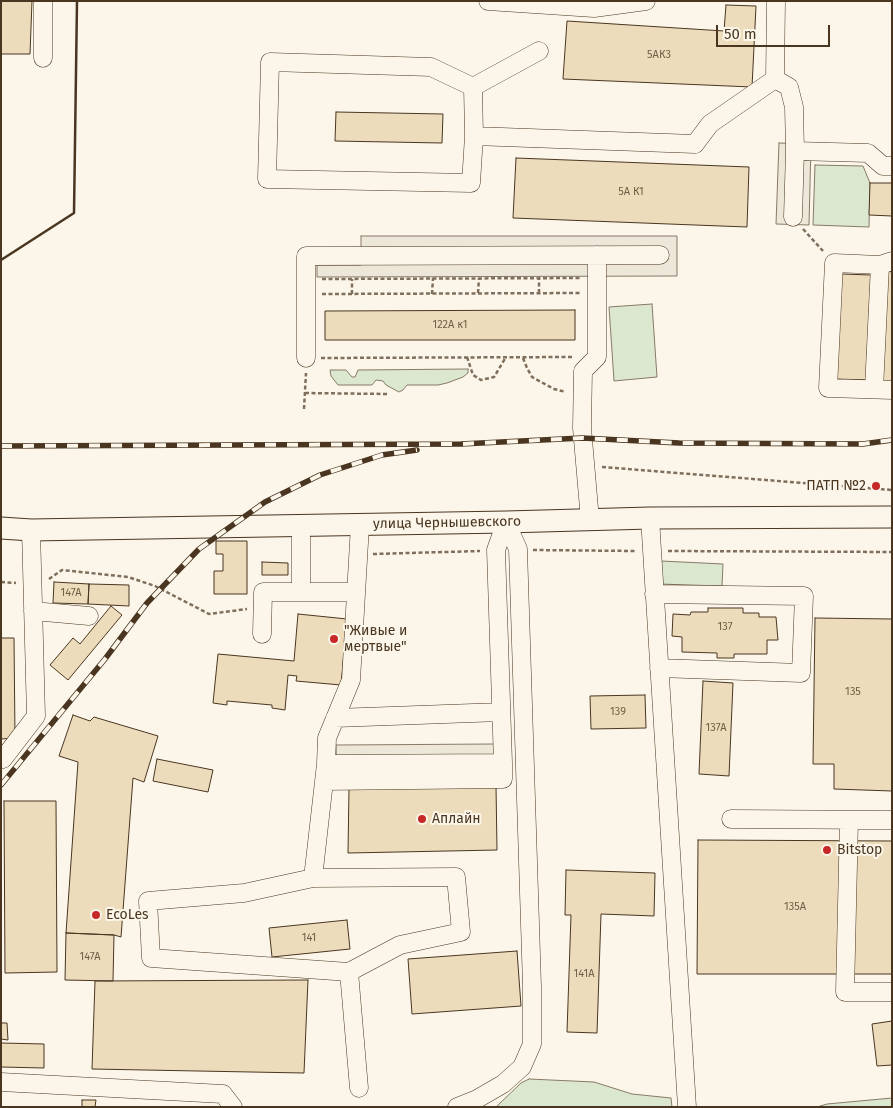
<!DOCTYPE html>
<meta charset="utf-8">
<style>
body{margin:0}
#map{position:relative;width:893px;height:1108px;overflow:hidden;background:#fbf6e9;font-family:"Fira Sans",sans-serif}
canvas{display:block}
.frame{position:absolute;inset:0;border:2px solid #4a3520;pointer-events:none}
.scale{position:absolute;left:716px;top:25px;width:114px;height:22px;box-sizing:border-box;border:2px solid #4a3520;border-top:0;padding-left:6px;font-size:15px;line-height:18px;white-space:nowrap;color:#4a3520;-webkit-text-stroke:4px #fbf6e9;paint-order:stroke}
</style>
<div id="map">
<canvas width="893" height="1108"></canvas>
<div class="frame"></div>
<div class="scale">50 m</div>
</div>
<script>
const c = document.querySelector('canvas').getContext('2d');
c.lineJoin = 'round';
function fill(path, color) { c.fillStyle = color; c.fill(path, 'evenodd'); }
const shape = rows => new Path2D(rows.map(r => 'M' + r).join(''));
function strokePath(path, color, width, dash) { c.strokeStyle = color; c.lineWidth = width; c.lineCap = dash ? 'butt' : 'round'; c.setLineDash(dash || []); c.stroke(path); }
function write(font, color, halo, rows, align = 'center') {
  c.font = font + ' "Fira Sans",sans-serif'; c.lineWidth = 4; c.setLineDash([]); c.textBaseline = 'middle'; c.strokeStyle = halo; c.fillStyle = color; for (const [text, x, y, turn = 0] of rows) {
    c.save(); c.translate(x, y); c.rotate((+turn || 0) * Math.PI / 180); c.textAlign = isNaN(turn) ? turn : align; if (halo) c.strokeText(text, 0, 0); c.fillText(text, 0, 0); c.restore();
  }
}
const green = shape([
 [815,165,863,166,870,183,869,227,813,225,815,165],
 [652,304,657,377,614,381,609,307,652,304],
 [468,369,468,373,463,377,447,383,438,385,407,385,403,390,399,392,386,385,383,381,376,380,372,385,338,385,331,376,330,370,346,370,352,377,355,377,358,370,468,369],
 [661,561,723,564,722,586,659,584,661,561],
 [529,1079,594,1082,632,1094,671,1098,672,1107,496,1107,521,1083,529,1079],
 [892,1098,892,1107,817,1107,827,1104,892,1098]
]);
fill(green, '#dce7d0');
strokePath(green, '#887966', 1);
const parking = shape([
 [779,143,811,144,809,225,776,224,779,143],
 [361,236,677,236,677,276,317,277,317,265,361,265,361,236],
 [496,744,496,785,337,785,336,745,496,744]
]);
fill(parking, '#ede7d9');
strokePath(parking, '#887966', 1);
const building = shape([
 [1,1,32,1,30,54,1,54,1,1],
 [726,5,756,6,752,87,563,79,567,21,724,31,726,5],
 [336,112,443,114,442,143,335,141,336,112],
 [516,158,749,167,747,227,513,218,516,158],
 [870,183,892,183,892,216,869,215,870,183],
 [887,271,892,272,892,383,882,382,887,271],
 [841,274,871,275,866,380,836,379,841,274],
 [575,310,575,340,325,340,325,311,575,310],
 [216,541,247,541,247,594,214,594,214,571,223,571,223,554,216,554,216,541],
 [262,562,288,563,288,575,262,575,262,562],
 [54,582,89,584,88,604,53,603,54,582],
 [89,584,129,585,129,606,88,604,89,584],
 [111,606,122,615,68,680,50,665,73,638,80,644,111,606],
 [708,608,743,608,743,613,759,613,759,617,776,617,778,640,767,640,767,654,734,654,734,658,717,658,717,653,682,652,682,637,672,636,673,614,690,615,691,612,708,612,708,608],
 [298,614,347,619,341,685,296,681,297,676,288,675,285,710,272,708,272,705,227,701,227,705,213,703,218,654,294,661,298,614],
 [815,618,892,619,892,791,834,789,834,764,813,764,815,618],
 [1,638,14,638,15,738,1,739,1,638],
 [703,681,733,683,729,776,699,774,703,681],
 [645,695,646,728,591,729,590,696,645,695],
 [73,715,90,721,94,717,158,736,144,782,133,778,121,937,114,935,66,933,78,762,59,756,73,715],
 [157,759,213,770,208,792,153,781,157,759],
 [496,785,497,850,348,853,349,788,496,785],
 [4,801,56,801,57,972,5,973,4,801],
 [698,840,892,841,892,974,697,974,698,840],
 [566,870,655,873,654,916,601,914,597,1033,567,1032,571,915,565,915,566,870],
 [347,920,350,949,272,957,269,928,347,920],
 [66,933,114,935,113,981,65,980,66,933],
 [517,951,521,1006,412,1014,408,959,517,951],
 [308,980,304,1073,92,1069,95,981,308,980],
 [892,1021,892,1065,877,1066,872,1024,892,1021],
 [1,1023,7,1023,8,1040,1,1039,1,1023],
 [1,1043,44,1044,44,1068,1,1067,1,1043],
 [82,1100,96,1100,95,1107,82,1107,82,1100]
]);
fill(building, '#ecdcbc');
strokePath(building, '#4a3520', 1);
const minor = shape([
 [488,1,594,8,646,1],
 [43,58,43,1],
 [775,79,776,1],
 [473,87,539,51],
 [474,136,473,87,431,67,270,62,267,179,471,183,474,136,695,144,710,124,775,79,789,87,794,107,795,151,793,217],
 [795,151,868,153,883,166,892,166],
 [892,261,880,265,834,263,828,388,892,390],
 [306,358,306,256,660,255],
 [874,389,880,265],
 [650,518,687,1107],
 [590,520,582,428,583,371,597,357,597,255],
 [301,526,301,592,356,592],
 [654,594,804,596,801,673,659,668],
 [33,611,89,616],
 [262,634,263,592,301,592],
 [335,718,501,712],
 [3,759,36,716,31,530],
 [326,764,503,763,496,550,506,522],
 [324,781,503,779,503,763],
 [731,819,892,820],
 [849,820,845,992,892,992],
 [313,878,456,877,461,932,400,945,349,972],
 [1,1082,223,1094,233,1107],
 [359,1088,349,972,151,958,148,901,244,893,313,878,326,764,327,738,351,680,360,525],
 [457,1107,477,1099,503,1084,522,1067,532,1044,532,986,518,549,506,522]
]);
const major = shape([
 [1,528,31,530,506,522,650,518,892,517]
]);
strokePath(minor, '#4a3520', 19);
strokePath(major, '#4a3520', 23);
strokePath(shape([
 [803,229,823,251],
 [322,279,582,278],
 [478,293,479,278],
 [539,293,539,278],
 [322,294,582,293],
 [352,294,352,279],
 [432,294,433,278],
 [467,357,473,375,481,380,494,377,506,357],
 [321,358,573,357],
 [523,358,527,368,532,377,554,389,566,392],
 [305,393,387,394],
 [304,409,306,373],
 [602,467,892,490],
 [533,550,635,551],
 [668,551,892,552],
 [373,554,480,551],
 [49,579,62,570,128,577,155,586,209,614,247,609],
 [1,582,16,583]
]), '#7f6f5c', 2.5, [4, 2.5]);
strokePath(minor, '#fbf6e9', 18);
strokePath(major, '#fbf6e9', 21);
const rail = shape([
 [1,446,461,444,582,438,679,443,863,444,892,440],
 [1,785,105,659,147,603,199,549,265,502,320,475,382,455,417,450]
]);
strokePath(rail, '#4a3520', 5.5);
strokePath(rail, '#fbf6e9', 4, [11]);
strokePath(shape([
 [1,260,74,213,77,1]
]), '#4a3520', 2.5);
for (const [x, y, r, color] of [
 [876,486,5,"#c62828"],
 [334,639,5,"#c62828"],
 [422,819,5,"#c62828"],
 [827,850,5,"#c62828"],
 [96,915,5,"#c62828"]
]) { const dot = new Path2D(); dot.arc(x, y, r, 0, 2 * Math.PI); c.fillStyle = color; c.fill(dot); strokePath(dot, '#fbf6e9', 2); }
write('11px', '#725f47', null, [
 ["5АК3",659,55],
 ["5А К1",631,192],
 ["122А к1",450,325],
 ["147А",71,593],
 ["137",725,627],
 ["135",853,692],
 ["139",618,712],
 ["137А",716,728],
 ["135А",795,907],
 ["141",309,938],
 ["147А",90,957],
 ["141А",584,974]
]);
write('14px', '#4a3520', '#fbf6e9', [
 ["ПАТП №2",866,486,"right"],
 ["\"Живые и",344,631],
 ["мертвые\"",344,647],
 ["Аплайн",432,819],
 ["Bitstop",837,850],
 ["EcoLes",106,915]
], 'left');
write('14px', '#4a3520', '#fbf6e9', [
 ["улица Чернышевского",447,523,-1]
]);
</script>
